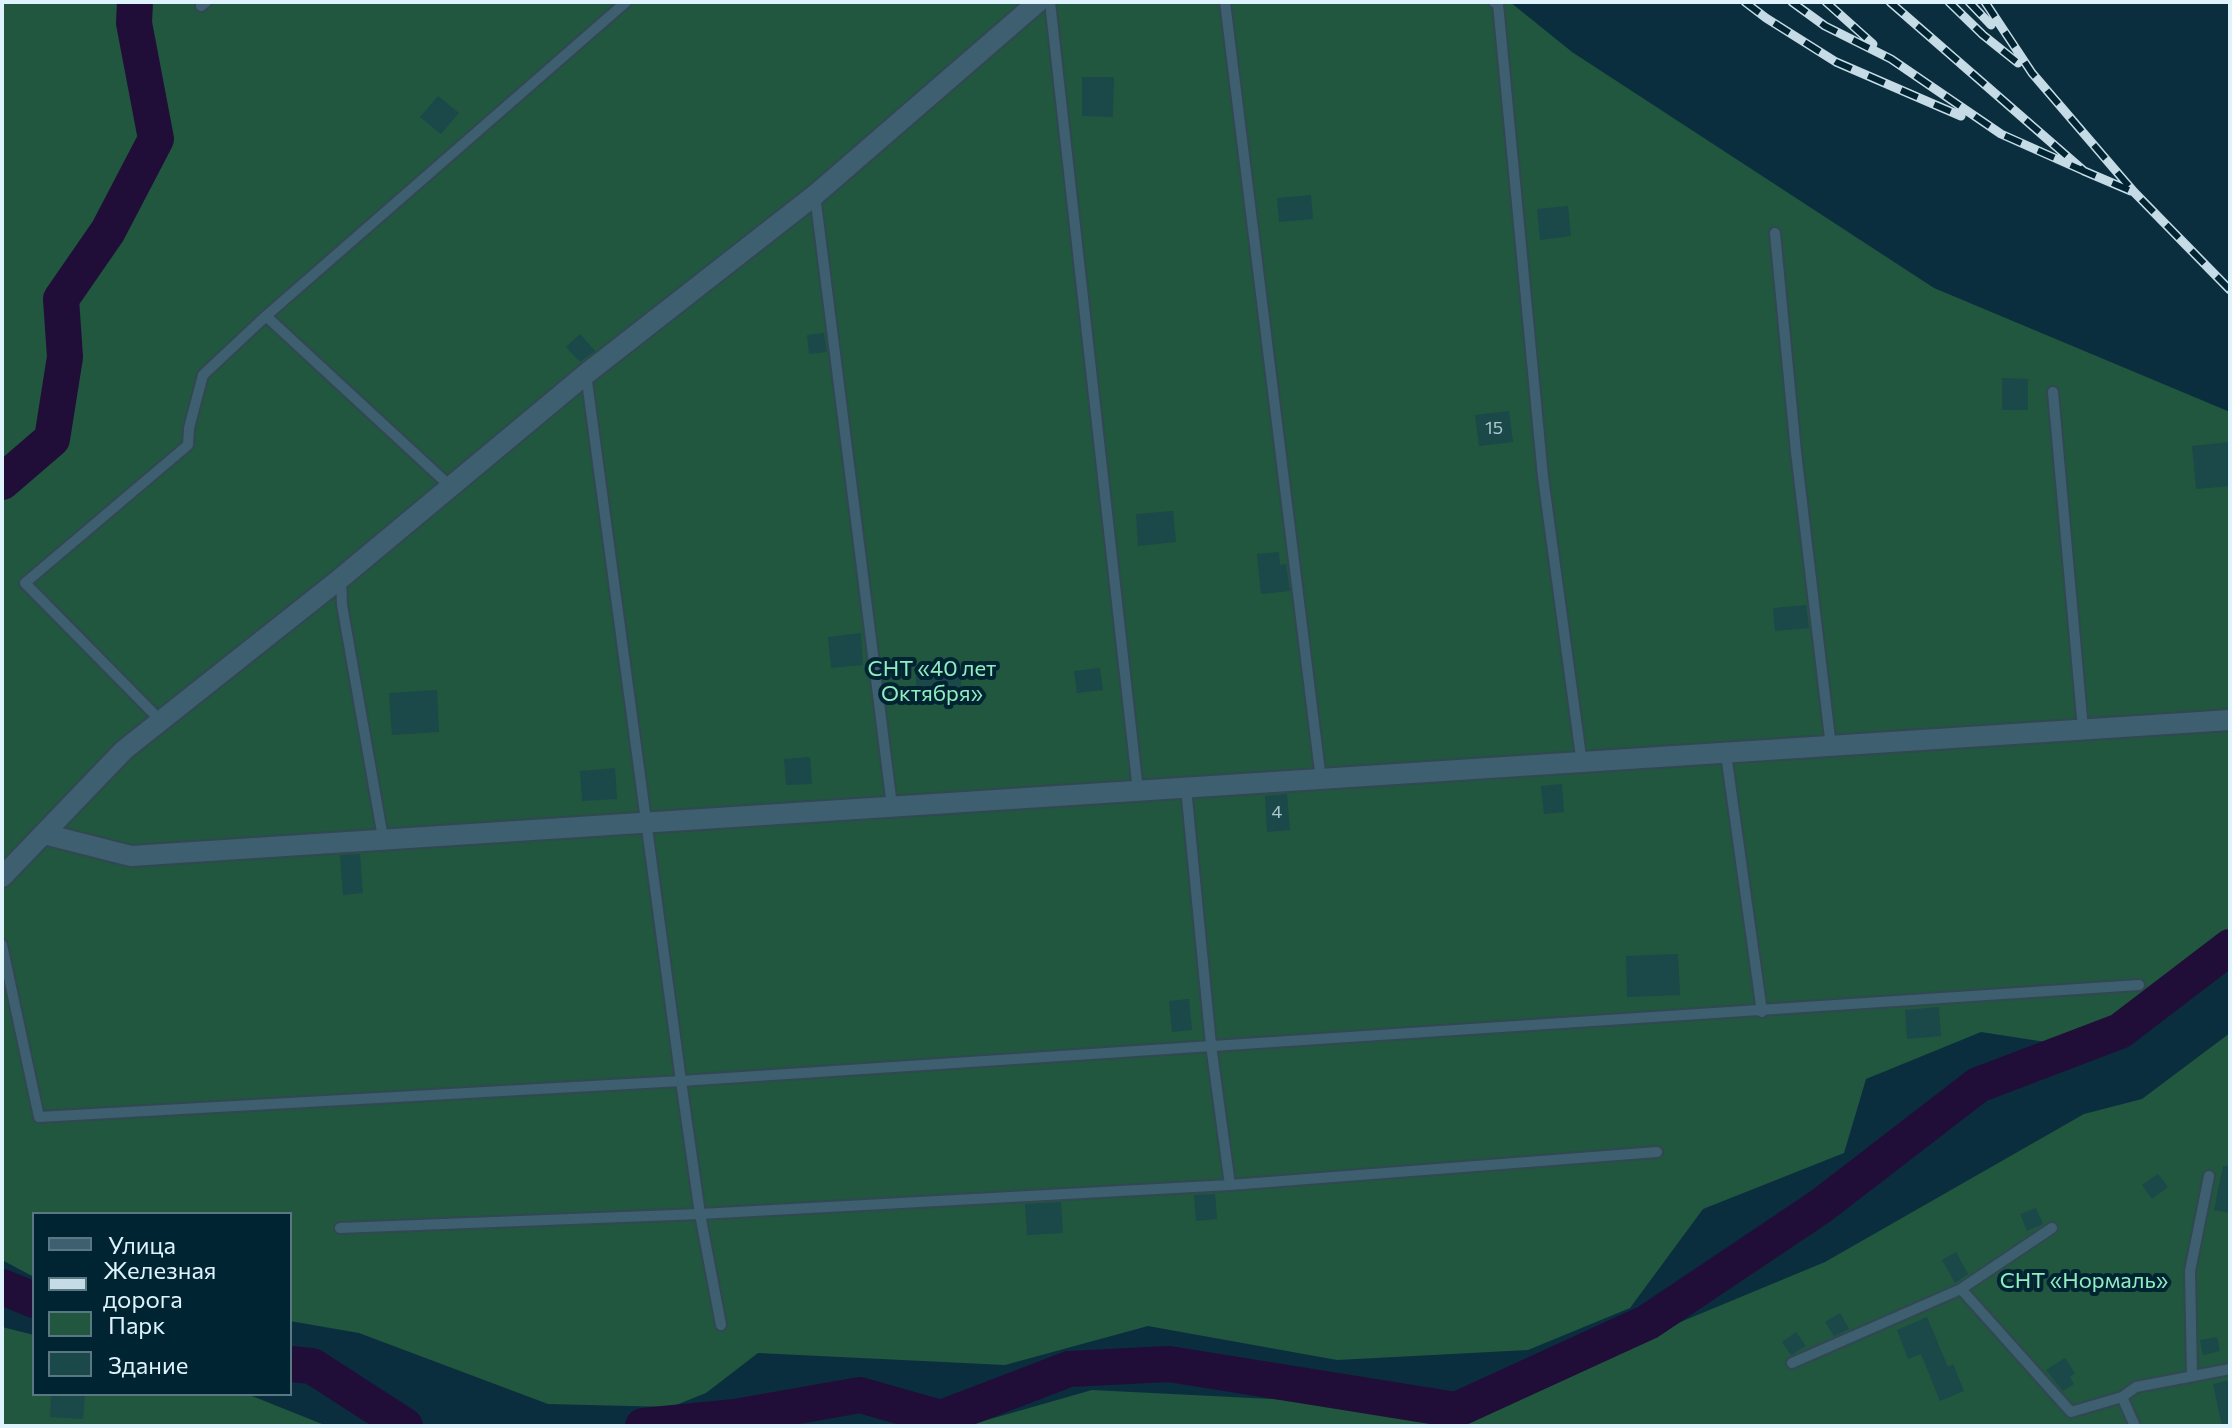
<!DOCTYPE html>
<meta charset="utf-8">
<style>
body{margin:0}
#map{position:relative;width:2232px;height:1428px;overflow:hidden;background:#0b2e3e;font-family:Commissioner,sans-serif}
canvas{display:block}
.frame{position:absolute;inset:0;border:4px solid #dff3fd;pointer-events:none}
.legend{position:absolute;left:32px;top:1212px;width:260px;height:184px;box-sizing:border-box;background:#012433;border:2px solid #5a7784;margin:0;padding:10px 14px;list-style:none;font-size:24px;color:#dff3fd}
.legend li{display:flex;align-items:center;gap:16px;height:40px}
.legend b{width:40px;border:2px solid #5a7784}
</style>
<div id="map">
<canvas width="2232" height="1428"></canvas>
<div class="frame"></div>
<ul class="legend">
<li><b style="height:10px;background:#3d5f70"></b>Улица</li>
<li><b style="height:10px;background:#c5dbe6"></b>Железная дорога</li>
<li><b style="height:22px;background:#21573f"></b>Парк</li>
<li><b style="height:22px;background:#1b4848"></b>Здание</li>
</ul>
</div>
<script>
const c = document.querySelector('canvas').getContext('2d');
c.lineJoin = 'round';
function fill(path, color) { c.fillStyle = color; c.fill(path, 'evenodd'); }
const shape = rows => new Path2D(rows.map(r => 'M' + r).join(''));
function strokePath(path, color, width, dash) { c.strokeStyle = color; c.lineWidth = width; c.lineCap = dash ? 'butt' : 'round'; c.setLineDash(dash || []); c.stroke(path); }
function write(font, color, halo, rows, align = 'center') {
  c.font = font + ' Commissioner,sans-serif'; c.lineWidth = 8; c.setLineDash([]); c.textBaseline = 'middle'; c.strokeStyle = halo; c.fillStyle = color; for (const [text, x, y, turn = 0] of rows) {
    c.save(); c.translate(x, y); c.rotate((+turn || 0) * Math.PI / 180); c.textAlign = isNaN(turn) ? turn : align; if (halo) c.strokeText(text, 0, 0); c.fillText(text, 0, 0); c.restore();
  }
}
fill(shape([
 [2,2,1510,2,1572,52,1934,288,2230,412,2230,954,2078,1047,1981,1032,1866,1079,1844,1153,1703,1209,1630,1308,1528,1350,1337,1360,1148,1326,1005,1365,758,1353,706,1393,671,1407,548,1404,359,1333,290,1321,290,1214,34,1214,34,1277,2,1260],
 [2230,1033,2230,1426,966,1426,1092,1390,1471,1409,1825,1262,2084,1114,2142,1099],
 [2,1327,34,1335,34,1394,247,1394,327,1426,2,1426]
]), '#21573f');
strokePath(shape([
 [2,482,52,439,65,357,61,299,108,231,156,139,134,23,135,2],
 [2,1287,34,1300],
 [290,1364,312,1366,405,1426],
 [643,1426,735,1417,860,1395,941,1418,1069,1369,1169,1364,1456,1410,1648,1322,1821,1206,1978,1085,2120,1031,2230,947]
]), '#200e38', 36);
fill(shape([
 [1082,77,1114,77,1113,117,1082,116],
 [438,96,459,113,441,134,420,117],
 [1311,195,1313,219,1279,222,1277,198],
 [1568,206,1571,236,1540,240,1537,209],
 [824,333,827,352,809,354,807,335],
 [580,334,595,351,580,362,566,347],
 [2002,378,2028,379,2028,410,2002,410],
 [1509,411,1513,442,1479,446,1475,415],
 [2230,442,2230,486,2196,489,2192,446],
 [1173,511,1176,542,1138,546,1136,514],
 [1279,552,1280,565,1286,564,1290,591,1261,594,1257,554],
 [1806,605,1809,628,1775,631,1773,608],
 [861,633,863,665,831,668,828,637],
 [960,664,962,695,917,698,915,667],
 [1100,668,1103,690,1077,693,1074,671],
 [437,690,439,732,392,735,389,693],
 [810,757,812,784,786,785,784,759],
 [615,768,617,799,582,801,580,771],
 [1562,784,1564,812,1544,814,1541,786],
 [1287,794,1290,830,1267,832,1265,796],
 [360,854,363,893,343,895,340,855],
 [1678,954,1680,995,1627,997,1626,956],
 [1189,999,1192,1030,1172,1032,1169,1001],
 [1939,1007,1941,1036,1907,1039,1905,1010],
 [2223,1166,2230,1166,2230,1213,2214,1210],
 [2158,1174,2168,1187,2152,1199,2142,1185],
 [1215,1194,1217,1219,1196,1221,1194,1195],
 [1061,1202,1063,1233,1027,1235,1025,1204],
 [2036,1208,2043,1224,2027,1231,2020,1214],
 [1956,1252,1968,1274,1955,1283,1942,1260],
 [1840,1313,1849,1329,1834,1336,1825,1322],
 [1927,1317,1948,1367,1953,1364,1964,1391,1940,1401,1921,1354,1908,1359,1897,1330],
 [1796,1332,1806,1346,1791,1355,1782,1342],
 [2217,1337,2220,1351,2203,1355,2200,1340],
 [2065,1358,2075,1373,2070,1377,2074,1384,2063,1391,2046,1370],
 [2230,1380,2230,1426,2222,1426,2213,1384],
 [51,1394,85,1395,83,1419,50,1417]
]), '#1b4848');
const service = shape([
 [1050,2,1138,791],
 [1225,2,1321,780],
 [1494,2,1498,4,1543,477,1582,764],
 [201,6,206,2],
 [815,195,892,806],
 [1775,233,1796,452,1831,747],
 [266,316,451,487],
 [586,374,681,1081,700,1214,721,1325],
 [2053,392,2083,729],
 [341,579,342,605,383,838],
 [160,720,25,583,188,445,189,428,203,375,266,316,626,2],
 [1726,754,1762,1012],
 [1186,788,1211,1045,1230,1185],
 [2,945,39,1117,681,1081,2139,985],
 [340,1228,700,1214,1230,1185,1657,1152],
 [1961,1289,2071,1412,2122,1397,2135,1426],
 [1792,1363,1961,1289,2052,1228],
 [2192,1376,2190,1271,2209,1176],
 [2122,1397,2136,1387,2230,1369]
]);
const minor = shape([
 [44,834,131,856,2230,720],
 [2,877,124,750,341,578,586,374,815,195,1038,2]
]);
strokePath(service, '#314751', 14);
strokePath(minor, '#314751', 24);
strokePath(service, '#3d5f70', 10);
strokePath(minor, '#3d5f70', 20);
const rail = shape([
 [1745,2,1766,18,1836,62,1961,116],
 [1792,2,1825,26,1891,59,2001,134,2084,171],
 [1826,2,1873,44],
 [1890,2,2084,171,2131,191],
 [1949,2,1983,35,2018,63],
 [1969,2,1991,25],
 [1985,2,2032,73,2134,192,2230,290]
]);
strokePath(rail, '#c5dbe6', 9);
strokePath(rail, '#012433', 6, [18]);
write('18px', '#aec8d0', null, [
 ["15",1494,428],
 ["4",1277,812]
]);
write('22px', '#91ecbf', '#012433', [
 ["СНТ «40 лет",932,669],
 ["Октября»",932,694],
 ["СНТ «Нормаль»",2084,1281]
]);
</script>
